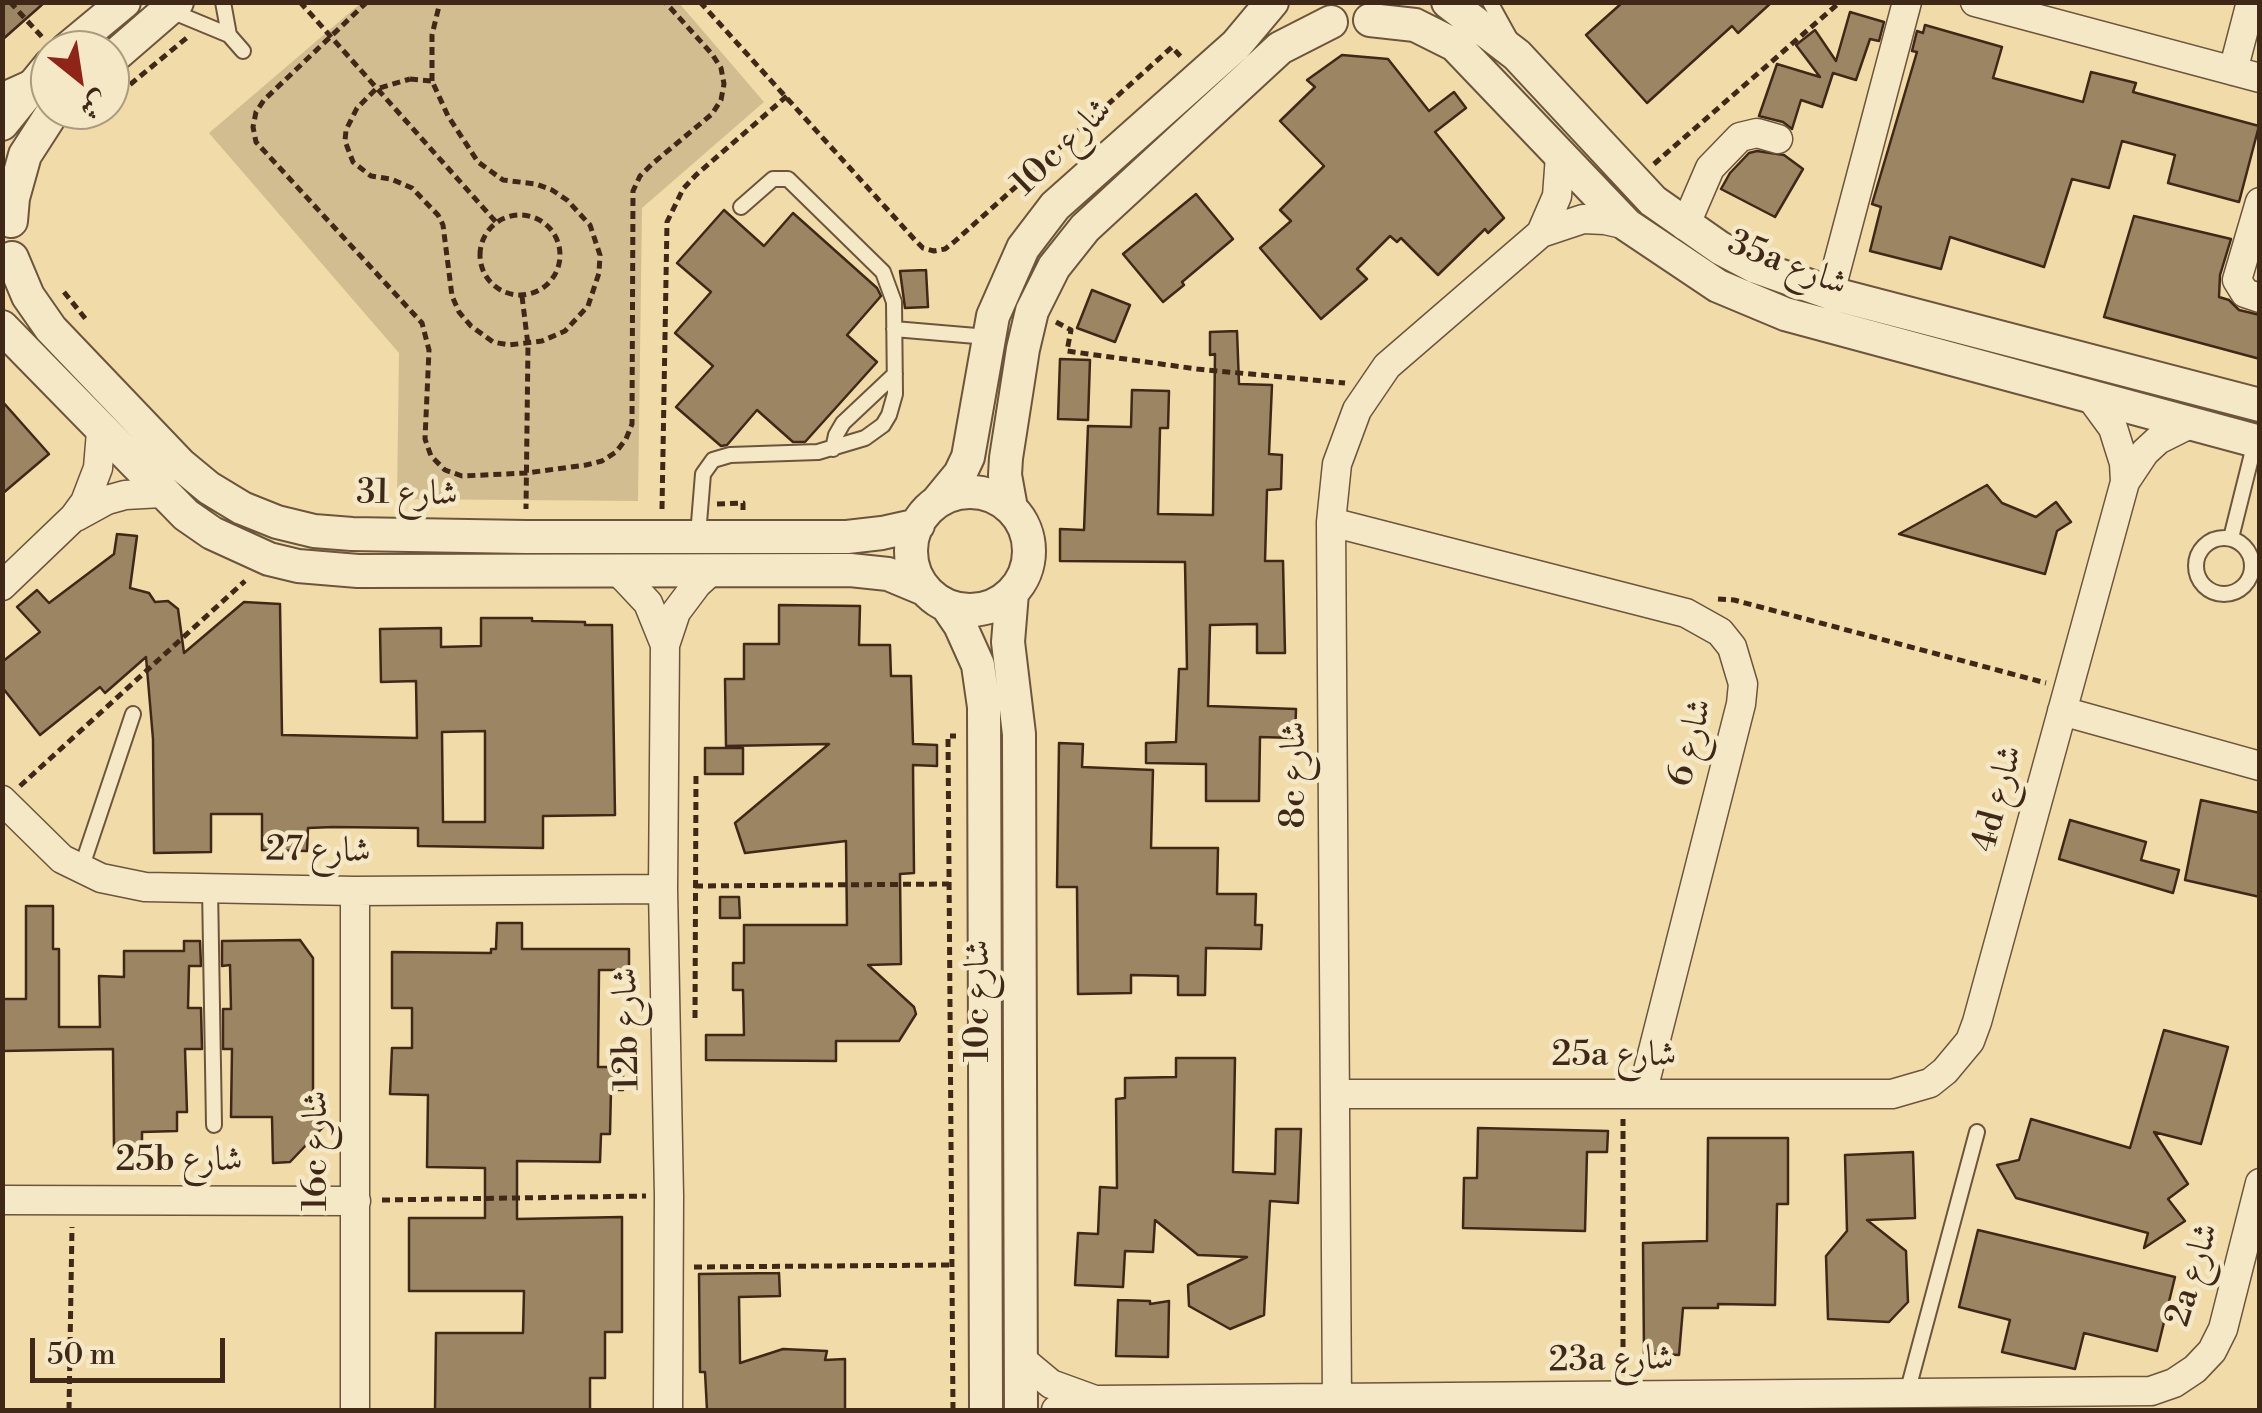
<!DOCTYPE html>
<meta charset="utf-8">
<style>
body{margin:0}
#map{position:relative;width:2262px;height:1413px;overflow:hidden;background:#f0dba9;font-family:"Libre Bodoni",Amiri,serif}
canvas{display:block}
.frame{position:absolute;inset:0;border:5px solid #402818;pointer-events:none}
.north{position:absolute;left:30px;top:30px;width:100px;height:100px;box-sizing:border-box;background:#f5e8c7;border:2px solid #ad9b81;border-radius:50%;rotate:150deg;font-size:28px;font-weight:700;line-height:40px;text-align:center;color:#402818}
.north::after{content:'';display:block;margin:auto;width:35px;height:45px;background:#8f2418;clip-path:polygon(50% 0,100% 100%,50% 72%,0 100%)}
.scale{position:absolute;left:30px;top:1338px;width:195px;height:45px;box-sizing:border-box;border:5px solid #402818;border-top:0;padding-left:12px;font-size:30px;line-height:35px;white-space:nowrap;color:#402818;-webkit-text-stroke:8px #f5e8c7;paint-order:stroke}
</style>
<div id="map">
<canvas width="2262" height="1413"></canvas>
<div class="frame"></div>
<div class="north">ش</div>
<div class="scale">50 m</div>
</div>
<script>
const c = document.querySelector('canvas').getContext('2d');
c.lineJoin = 'round';
function fill(path, color) { c.fillStyle = color; c.fill(path, 'evenodd'); }
const shape = rows => new Path2D(rows.map(r => 'M' + r).join(''));
function strokePath(path, color, width, dash) { c.strokeStyle = color; c.lineWidth = width; c.lineCap = dash ? 'butt' : 'round'; c.setLineDash(dash || []); c.stroke(path); }
function write(font, color, halo, rows, align = 'center') {
  c.font = font + ' "Libre Bodoni",Amiri,serif'; c.lineWidth = 9; c.setLineDash([]); c.textBaseline = 'middle'; c.strokeStyle = halo; c.fillStyle = color; for (const [text, x, y, turn = 0] of rows) {
    c.save(); c.translate(x, y); c.rotate((+turn || 0) * Math.PI / 180); c.textAlign = isNaN(turn) ? turn : align; if (halo) c.strokeText(text, 0, 0); c.fillText(text, 0, 0); c.restore();
  }
}
fill(shape([
 [362,2,679,3,764,102,642,208,638,501,397,499,399,353,209,133]
]), '#d2bd90');
const building = shape([
 [2,2,45,2,2,40,2,2],
 [1623,2,1772,2,1738,33,1732,26,1647,103,1586,35,1623,2],
 [1850,12,1884,22,1879,41,1870,39,1856,80,1833,73,1822,107,1801,100,1792,129,1783,122,1759,116,1777,64,1820,77,1796,45,1815,30,1836,61,1850,12],
 [1925,25,2002,47,1993,78,2083,102,2091,72,2136,83,2133,92,2259,126,2239,202,2168,183,2175,155,2122,141,2109,188,2072,179,2044,267,1950,237,1941,269,1870,251,1881,207,1872,204,1917,52,1912,51,1917,31,1923,33,1925,25],
 [1342,55,1388,59,1429,111,1454,92,1466,108,1435,132,1504,218,1488,233,1485,229,1438,275,1401,238,1397,242,1390,236,1357,269,1367,279,1321,319,1260,248,1291,221,1280,210,1324,166,1280,121,1315,87,1307,80,1342,55],
 [1757,151,1784,155,1803,169,1775,217,1721,189,1730,173,1749,153,1757,151],
 [1196,194,1233,239,1182,282,1184,285,1163,302,1123,254,1196,194],
 [724,210,764,246,793,213,877,288,881,296,847,335,877,362,805,442,793,442,757,410,727,445,721,446,676,407,713,366,675,333,711,292,677,263,724,210],
 [2134,216,2231,239,2220,275,2219,297,2229,300,2239,310,2260,315,2260,359,2104,317,2134,216],
 [926,270,928,307,905,308,900,271,926,270],
 [1092,290,1130,305,1115,342,1077,328,1092,290],
 [1237,331,1239,384,1272,385,1269,454,1282,455,1281,489,1267,490,1265,561,1283,561,1285,653,1257,653,1257,624,1210,625,1208,706,1296,709,1295,738,1260,737,1259,801,1206,801,1206,764,1146,763,1146,743,1176,742,1179,669,1187,669,1185,562,1060,561,1060,529,1084,530,1088,426,1131,427,1132,390,1169,391,1168,428,1160,428,1158,514,1213,515,1215,354,1210,355,1210,332,1237,331],
 [1060,359,1090,360,1088,420,1058,419,1060,359],
 [2,401,49,454,2,494,2,401],
 [1987,485,2002,503,2036,517,2056,502,2071,522,2057,531,2045,574,1899,534,1987,485],
 [117,534,137,536,130,588,149,593,155,602,168,601,178,609,184,653,244,602,280,604,282,735,417,738,416,681,381,682,380,629,441,628,441,647,481,646,481,618,532,618,532,621,585,622,585,625,612,625,615,815,543,816,543,848,418,846,418,828,333,827,308,828,307,851,262,850,262,814,211,814,211,852,154,853,153,739,146,657,105,693,100,687,40,735,2,687,2,662,40,632,17,607,37,590,49,603,114,554,117,534],
 [485,731,485,822,443,822,442,732,485,731],
 [779,605,860,606,859,645,890,645,891,676,911,676,913,744,937,745,937,766,913,765,914,873,900,874,901,964,868,965,914,1007,916,1014,899,1041,836,1041,836,1061,706,1060,706,1035,744,1035,743,990,733,990,733,963,744,963,744,925,847,925,846,841,745,853,735,823,829,744,726,746,725,679,744,679,744,644,779,644,779,605],
 [1059,743,1083,744,1082,767,1153,770,1151,848,1218,848,1217,894,1256,894,1255,925,1262,925,1261,949,1206,948,1205,995,1178,995,1178,976,1131,975,1131,993,1078,994,1077,887,1057,887,1059,743],
 [705,748,743,748,743,774,705,774,705,748],
 [2201,800,2260,813,2260,897,2185,880,2201,800],
 [2070,820,2146,842,2141,860,2179,870,2173,893,2059,859,2070,820],
 [720,897,739,897,740,918,720,918,720,897],
 [26,906,53,906,53,949,59,949,59,1027,100,1027,99,976,124,977,124,951,184,951,184,941,200,941,201,966,189,966,188,1008,201,1008,202,1049,185,1049,187,1112,177,1112,177,1131,142,1132,142,1147,114,1148,113,1049,2,1051,2,999,26,999,26,906],
 [497,923,522,923,522,949,629,949,629,970,599,970,598,1067,623,1067,623,1090,611,1090,610,1134,601,1134,600,1162,517,1161,517,1219,622,1217,622,1332,605,1332,605,1378,590,1378,590,1410,435,1410,436,1333,523,1333,524,1291,409,1291,409,1218,485,1218,485,1168,427,1167,428,1095,390,1094,392,1048,412,1048,412,1008,392,1008,392,952,491,953,491,949,496,949,497,923],
 [300,940,313,958,313,1123,327,1123,290,1162,273,1163,272,1117,231,1117,232,1049,223,1049,223,1009,231,1009,230,965,222,966,222,941,300,940],
 [2164,1030,2228,1047,2201,1144,2154,1132,2188,1184,2168,1199,2185,1221,2144,1248,2148,1233,2016,1198,1997,1165,2019,1160,2031,1119,2130,1148,2164,1030],
 [1176,1058,1235,1058,1233,1172,1275,1174,1276,1129,1301,1129,1298,1203,1270,1201,1264,1315,1230,1329,1189,1306,1188,1285,1247,1257,1198,1255,1155,1220,1153,1252,1125,1251,1123,1287,1075,1285,1078,1233,1098,1234,1100,1187,1117,1188,1116,1099,1125,1098,1125,1078,1176,1077,1176,1058],
 [1478,1128,1608,1131,1607,1152,1587,1152,1585,1231,1463,1228,1464,1178,1477,1178,1478,1128],
 [1708,1138,1788,1138,1788,1204,1777,1204,1775,1305,1718,1304,1718,1308,1683,1308,1679,1355,1644,1353,1643,1243,1707,1241,1708,1138],
 [1913,1152,1915,1218,1867,1220,1906,1251,1908,1302,1889,1322,1828,1319,1826,1256,1847,1231,1845,1155,1913,1152],
 [1978,1230,2175,1277,2157,1351,2084,1333,2075,1369,2002,1352,2010,1320,1959,1307,1978,1230],
 [779,1273,780,1296,739,1297,740,1363,783,1349,827,1351,825,1360,845,1359,845,1410,707,1410,705,1372,700,1372,699,1274,779,1273],
 [1118,1300,1150,1301,1150,1304,1169,1301,1168,1357,1116,1356,1118,1300]
]);
fill(building, '#9c8563');
strokePath(building, '#402818', 2.5);
const service = shape([
 [223,2,229,35],
 [1490,2,1511,40],
 [171,11,229,35,243,51],
 [2,90,31,77],
 [894,329,988,337],
 [833,449,836,435,843,423,895,374],
 [698,535,703,474,713,460,730,455,818,452,865,438,883,425,889,415,895,394,894,302,883,272,788,179,773,179,741,207],
 '2196 566a28 28 0 1 1 56 0a28 28 0 1 1-56 0Z',
 [2231,538,2255,442],
 [81,869,133,714],
 [210,888,214,1125],
 [1907,1393,1977,1132]
]);
const minor = shape([
 [1975,2,2260,78],
 [2233,71,2251,2],
 [2260,202,2237,280,2245,293,2260,298],
 [1685,226,1710,168,1740,137,1757,133,1778,139],
 [1541,233,1557,196,1560,156],
 [1830,293,1907,2],
 [2091,398,2113,428,2124,463,2125,482],
 [76,517,107,500,125,495,162,493],
 [1331,522,1686,613,1720,632,1732,647,1743,684,1741,704,1642,1094],
 [617,570,648,603,665,645],
 [2,586,74,517,85,502,98,468,101,432],
 [2062,711,2260,766],
 [2,800,62,859,101,878,145,887,355,891,663,889],
 [1336,1094,1892,1094,1930,1083,1945,1071,1970,1041,1977,1022,2125,482,2145,452,2158,440,2190,424],
 [2,1200,356,1201],
 [1021,1359,1051,1384,1095,1400],
 [1337,1401,1331,522,1337,464,1357,410,1387,366,1541,233,1583,219,1605,220,1627,225],
 [355,1410,355,891],
 [668,1410,669,1196,663,889,665,645,676,612,697,584,710,572],
 [1056,1410,1097,1400,2151,1391,2174,1383,2195,1369,2212,1351,2223,1329,2260,1183]
]);
const tertiary = shape([
 [1448,2,1517,55,1653,201,1720,248,1756,267,1830,293,2260,405],
 [1370,20,1415,25,1455,45,1627,225,1718,286,1785,314,2260,442],
 [66,50,124,2],
 [110,60,177,2],
 [2,124,50,65],
 [11,221,13,198,25,155,54,110],
 [12,258,28,296,51,329,180,464,209,488,242,508,277,522,314,531,352,534,526,537,847,537,882,533,918,525],
 [2,327,186,515,212,533,269,559,298,566,358,571,850,570,888,574,924,589],
 '911 551a59 59 0 1 1 118 0a59 59 0 1 1-118 0Z',
 [937,502,960,474,968,457,993,316,1023,248,1055,206,1236,45,1272,2],
 [1011,508,1005,475,1006,458,1023,349,1032,311,1054,267,1085,228,1280,48,1331,22],
 [1012,593,1008,642,1019,734,1021,1410],
 [947,606,960,625,978,665,984,707,986,1410]
]);
strokePath(service, '#6c553c', 18);
strokePath(minor, '#6c553c', 31);
strokePath(tertiary, '#6c553c', 36);
strokePath(shape([
 [10,2,42,37],
 [300,2,496,222],
 [367,2,264,100,256,112,253,127,256,142,422,323,429,350,425,439,431,456,445,470,462,476,526,473,586,465,602,461,616,452,626,439,632,424,633,191,640,176,652,164,712,114,721,100,724,84,721,68,712,54,665,2],
 [700,2,915,240,923,248,934,251,945,249,954,242,1172,47,1181,57],
 [410,79,432,81,448,116,478,162,503,180,536,184,552,190,567,200,590,225,600,255,599,273,588,306,565,331,542,341,509,345,493,342,471,326,459,312,452,296,443,225,438,215,412,188,391,179,371,176,353,162,345,141,346,130,357,108,376,89,410,79],
 [432,81,432,35,440,2],
 [110,101,189,36],
 [1654,164,1840,2],
 '480 255a40 40 0 1 1 80 0a40 40 0 1 1-80 0Z',
 [64,292,88,322],
 [522,296,528,345,526,509],
 [1056,322,1071,330,1067,351,1197,369,1345,383],
 [717,504,743,503,743,510],
 [662,509,667,222,683,189,696,175,787,96],
 [1718,599,1734,600,2046,683],
 [20,786,245,581],
 [695,886,949,884],
 [695,1018,696,775],
 [382,1200,646,1196],
 [694,1267,951,1265],
 [1623,1373,1623,1119],
 [69,1410,72,1227],
 [953,1410,948,736,956,736]
]), '#402818', 5, [8, 5]);
strokePath(service, '#f5e8c7', 14);
strokePath(minor, '#f5e8c7', 28);
strokePath(tertiary, '#f5e8c7', 32);
write('35px', '#402818', '#f5e8c7', [
 ["10c شارع",1063,148,-44],
 ["35a شارع",1787,265,21],
 ["شارع 31",407,495,1],
 ["شارع 6",1692,743,-76],
 ["8c شارع",1296,775,-90],
 ["4d شارع",1999,799,-75],
 ["شارع 27",318,852,1],
 ["10c شارع",980,1001,-90],
 ["12b شارع",628,1029,-91],
 ["25a شارع",1614,1057],
 ["16c شارع",318,1151,-90],
 ["25b شارع",179,1162],
 ["2a شارع",2194,1275,-73],
 ["23a شارع",1611,1361,-1]
]);
</script>
